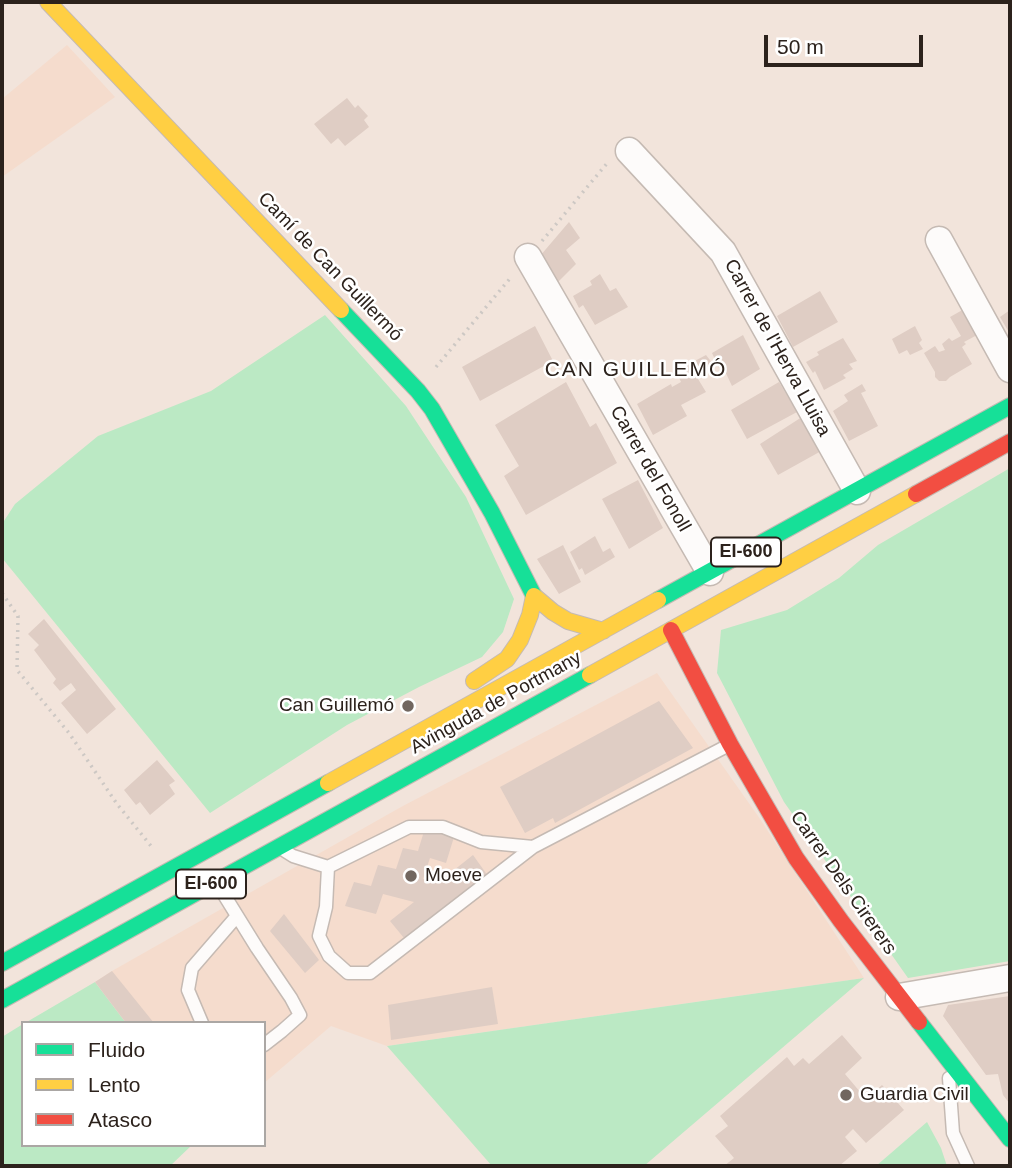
<!DOCTYPE html>
<meta charset="utf-8">
<style>
body{margin:0}
#map{position:relative;width:1012px;height:1168px;overflow:hidden;background:#f2e4db;font-family:Helvetica,sans-serif}
canvas{display:block}
.frame{position:absolute;inset:0;border:4px solid #2c221c;pointer-events:none}
.legend{position:absolute;left:21px;top:1021px;width:245px;height:126px;box-sizing:border-box;background:#fff;border:2px solid #aba7a4;margin:0;padding:9px 12px;list-style:none;font-size:21px;color:#2c221c}
.legend li{display:flex;align-items:center;gap:14px;height:35px}
.legend b{width:35px;border:2px solid #aba7a4}
.scale{position:absolute;left:764px;top:35px;width:159px;height:32px;box-sizing:border-box;border:4px solid #2c221c;border-top:0;padding-left:9px;font-size:21px;line-height:24px;white-space:nowrap;color:#2c221c;-webkit-text-stroke:5px #fff;paint-order:stroke}
</style>
<div id="map">
<canvas width="1012" height="1168"></canvas>
<div class="frame"></div>
<ul class="legend">
<li><b style="height:9px;background:#16e098"></b>Fluido</li>
<li><b style="height:9px;background:#ffcf43"></b>Lento</li>
<li><b style="height:9px;background:#f24e42"></b>Atasco</li>
</ul>
<div class="scale">50 m</div>
</div>
<script>
const c = document.querySelector('canvas').getContext('2d');
c.lineJoin = 'round';
function fill(path, color) { c.fillStyle = color; c.fill(path, 'evenodd'); }
const shape = rows => new Path2D(rows.map(r => 'M' + r).join(''));
function strokePath(path, color, width, dash) { c.strokeStyle = color; c.lineWidth = width; c.lineCap = dash ? 'butt' : 'round'; c.setLineDash(dash || []); c.stroke(path); }
function write(font, color, halo, rows, align = 'center') {
  c.font = font + ' Helvetica,sans-serif'; c.lineWidth = 5; c.setLineDash([]); c.textBaseline = 'middle'; c.strokeStyle = halo; c.fillStyle = color; for (const [text, x, y, turn = 0] of rows) {
    c.save(); c.translate(x, y); c.rotate((+turn || 0) * Math.PI / 180); c.textAlign = isNaN(turn) ? turn : align; if (halo) c.strokeText(text, 0, 0); c.fillText(text, 0, 0); c.restore();
  }
}
fill(shape([
 [67,45,115,97,2,177,2,99],
 [657,673,758,816,864,978,387,1046,331,1026,264,1083,264,1023,126,1023,95,982,112,971,401,807]
]), '#f5dccd');
fill(shape([
 [325,315,406,406,466,497,514,599,503,632,482,657,419,687,347,725,210,813,2,558,2,524,15,504,98,436,211,391],
 [1010,468,1010,961,908,978,784,802,717,673,721,630,787,610,839,578,878,545],
 [864,978,644,1166,492,1166,387,1046],
 [95,982,126,1023,25,1023],
 [23,1024,23,1145,192,1145,170,1166,2,1166,2,1037],
 [927,1122,941,1148,947,1166,876,1166]
]), '#bbe9c4');
fill(shape([
 [347,98,355,108,358,105,368,116,364,120,369,127,345,146,338,138,331,144,314,124],
 [569,222,580,238,566,250,576,264,556,284,540,256],
 [600,274,610,291,616,288,628,307,595,325,583,305,579,308,573,296,592,285,590,281],
 [820,291,838,322,793,347,777,316],
 [966,308,979,334,964,342,966,344,962,347,972,364,950,377,946,381,939,381,935,377,935,372,924,353,935,346,939,352,945,350,942,344,949,338,952,341,961,336,950,317],
 [1010,310,1010,334,1000,317],
 [535,326,553,361,480,401,462,367],
 [915,326,922,340,919,343,923,349,910,355,907,350,899,354,892,339],
 [743,335,760,369,732,386,722,365,719,368,712,353],
 [843,338,857,361,849,364,853,369,843,375,846,378,824,390,815,371,813,373,806,362,819,355,817,352],
 [706,355,713,364,695,374,706,392,681,405,687,416,653,435,637,404,671,384,672,387,681,382,676,371],
 [566,382,590,427,596,423,617,463,526,515,504,476,519,466,495,425],
 [779,382,797,412,747,439,731,410],
 [862,384,866,391,861,393,878,426,849,441,833,411,848,401,844,395],
 [805,415,823,450,778,475,760,444],
 [638,480,663,528,629,549,602,499],
 [595,536,603,552,610,548,615,557,585,575,582,568,579,570,570,552],
 [563,545,581,582,559,594,537,559],
 [44,619,116,709,87,734,61,703,76,690,71,683,60,691,53,683,56,679,34,650,39,645,28,634],
 [659,701,693,748,555,823,553,818,525,833,500,787],
 [157,760,175,781,169,785,175,794,150,815,140,802,136,805,124,790],
 [425,828,454,837,446,863,430,858,423,879,439,882,473,855,488,876,404,938,390,921,414,902,383,894,376,914,345,906,354,882,371,886,378,865,396,869,403,848,418,851],
 [284,914,319,960,305,973,270,931],
 [112,971,154,1023,126,1023,95,982],
 [492,987,498,1024,391,1040,388,1005],
 [1010,996,1010,1104,1003,1095,998,1074,986,1075,943,1016,948,1005],
 [842,1035,862,1058,845,1074,866,1099,882,1085,904,1110,866,1143,853,1129,845,1137,857,1151,839,1166,724,1166,734,1158,715,1136,728,1126,720,1116,787,1057,794,1066,803,1058,809,1064]
]), '#dfcdc4');
const lane = shape([
 [285,851,293,856,328,867,409,827,443,827,481,842,533,847,727,746],
 [328,867,326,907,319,936,329,956,348,973,370,973,533,847],
 [218,885,257,948,291,998,300,1015,282,1031,264,1045],
 [202,1023,188,990,192,968,237,916],
 [949,1078,953,1133,968,1166]
]);
const street = shape([
 [629,151,723,252,857,491],
 [939,240,1010,369],
 [528,257,710,572],
 [899,997,1010,978]
]);
const fast = shape([
 [341,310,418,391,432,409,492,513,534,596],
 [658,600,1010,406],
 [2,963,328,783],
 [2,1000,590,675],
 [919,1022,1010,1139]
]);
const slow = shape([
 [48,2,341,310],
 [590,675,916,494],
 [474,681,507,659,520,640,530,615,534,596,553,612,568,621,603,631],
 [328,783,658,600]
]);
const jam = shape([
 [916,494,1010,442],
 [671,630,730,744,796,858,841,921,919,1022]
]);
strokePath(lane, '#c5bab3', 15);
strokePath(street, '#c5bab3', 29);
strokePath(fast, '#c5bab3', 18);
strokePath(slow, '#c5bab3', 18);
strokePath(jam, '#c5bab3', 18);
strokePath(shape([
 [542,241,609,161],
 [436,367,512,276],
 [2,593,18,616,17,670,69,733,117,804,151,846]
]), '#cdc8c4', 3.5, [2, 5]);
strokePath(lane, '#fdfbfa', 12);
strokePath(street, '#fdfbfa', 26);
strokePath(fast, '#16e098', 16);
strokePath(slow, '#ffcf43', 16);
strokePath(jam, '#f24e42', 16);
for (const [x, y, r, color] of [
 [408,706,7,"#71665f"],
 [411,876,7,"#71665f"],
 [846,1095,7,"#71665f"]
]) { const dot = new Path2D(); dot.arc(x, y, r, 0, 2 * Math.PI); c.fillStyle = color; c.fill(dot); strokePath(dot, '#fff', 2.5); }
for (const [x, y, w] of [
 [746,552,70],
 [211,884,70]
]) { const box = new Path2D(); box.roundRect(x - w / 2, y - 14.5, w, 29, 5); c.fillStyle = '#fff'; c.fill(box); strokePath(box, '#2c221c', 2); }
write('bold 18px', '#2c221c', null, [
 ["EI-600",746,552],
 ["EI-600",211,884]
]);
write('19px', '#2c221c', '#fff', [
 ["Camí de Can Guillermó",330,267,46],
 ["Carrer de l'Herva Lluisa",777,348,61],
 ["Carrer del Fonoll",650,469,60],
 ["Avinguda de Portmany",496,703,-29],
 ["Carrer Dels Cirerers",843,883,55]
]);
write('19px', '#2c221c', '#fff', [
 ["Can Guillemó",394,706,"right"],
 ["Moeve",425,876],
 ["Guardia Civil",860,1095]
], 'left');
c.letterSpacing = '2px';
write('21px', '#2c221c', '#fff', [
 ["CAN GUILLEMÓ",636,370]
]);
c.letterSpacing = '0px';
</script>
